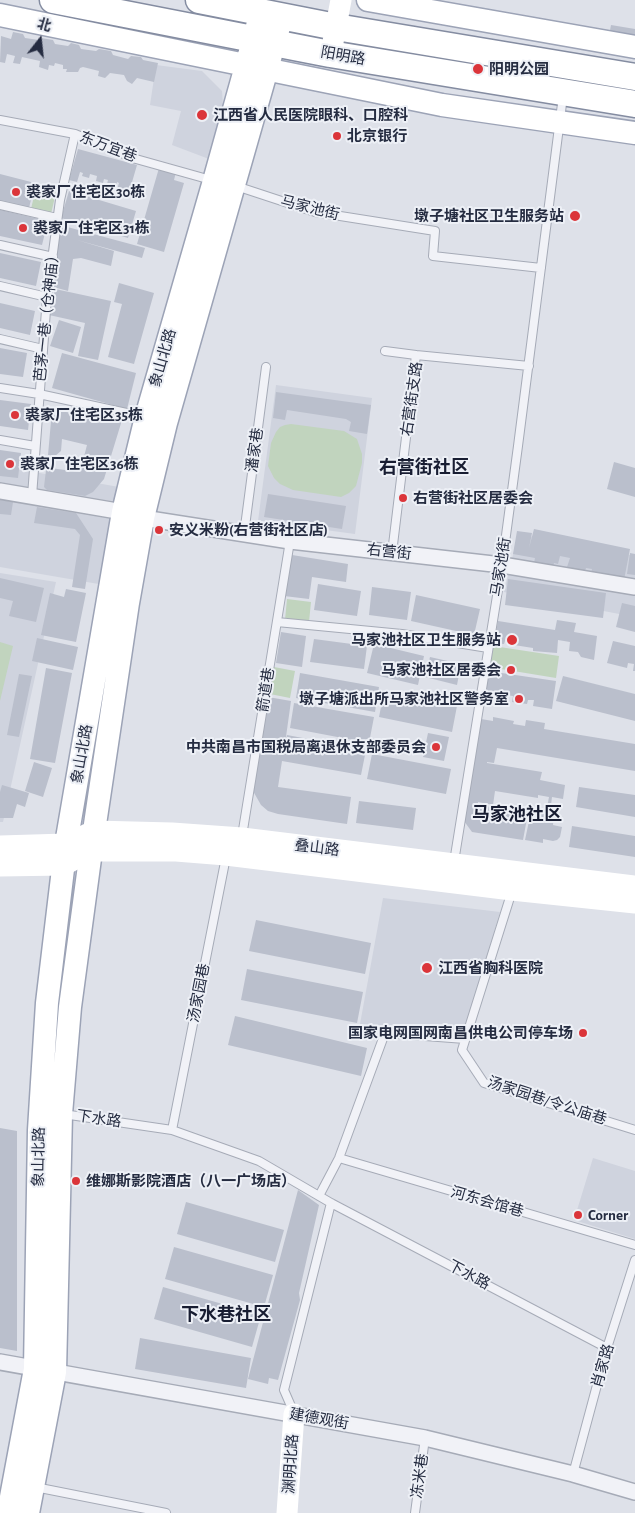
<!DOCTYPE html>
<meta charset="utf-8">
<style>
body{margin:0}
#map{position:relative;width:635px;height:1513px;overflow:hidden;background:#dee1e9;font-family:"Alegreya Sans","Noto Sans SC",sans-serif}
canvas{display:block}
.north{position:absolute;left:15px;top:15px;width:50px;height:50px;-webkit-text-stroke:4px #edf0f6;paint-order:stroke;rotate:16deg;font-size:14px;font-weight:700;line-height:20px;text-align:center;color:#252c41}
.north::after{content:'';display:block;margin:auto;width:18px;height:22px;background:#252c41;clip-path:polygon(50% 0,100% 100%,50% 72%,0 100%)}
</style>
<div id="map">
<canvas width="635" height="1513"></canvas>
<div class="north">北</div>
</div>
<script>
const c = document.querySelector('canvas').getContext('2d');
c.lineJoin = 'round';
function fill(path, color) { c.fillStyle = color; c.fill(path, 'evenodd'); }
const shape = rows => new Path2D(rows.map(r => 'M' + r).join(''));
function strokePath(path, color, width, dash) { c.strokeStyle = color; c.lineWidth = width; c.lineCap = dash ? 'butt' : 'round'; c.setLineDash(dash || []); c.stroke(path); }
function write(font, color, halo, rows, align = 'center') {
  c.font = font + ' "Alegreya Sans","Noto Sans SC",sans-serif'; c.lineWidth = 4; c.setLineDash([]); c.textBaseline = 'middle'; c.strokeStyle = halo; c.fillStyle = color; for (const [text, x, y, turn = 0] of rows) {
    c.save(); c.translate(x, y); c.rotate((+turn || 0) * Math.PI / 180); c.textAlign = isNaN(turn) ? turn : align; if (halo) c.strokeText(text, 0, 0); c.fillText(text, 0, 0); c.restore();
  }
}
fill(shape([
 [156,65,202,71,222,91,224,119,209,159,172,145,181,111,150,105],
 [276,385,372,398,355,534,258,521],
 [0,466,136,490,116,587,0,567],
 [518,534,635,556,635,617,504,592],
 [0,573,56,582,3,822,0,822],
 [383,898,500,912,464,1036,360,1024],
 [593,1158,635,1171,635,1239,574,1220]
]), '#cfd3de');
fill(shape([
 [37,183,57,188,51,214,31,209],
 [291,424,344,431,357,439,362,454,362,463,356,486,349,493,341,497,293,490,280,484,274,478,268,466,271,443,276,432,280,427,285,425],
 [287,599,311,602,309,622,285,620],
 [0,642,13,646,0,701],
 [493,646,559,656,556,678,489,667],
 [274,667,295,671,290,698,270,694]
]), '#c1d4be');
fill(shape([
 [611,25,635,29,635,45,608,41],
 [13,32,23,34,25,38,39,40,41,38,53,40,55,44,68,46,71,43,79,45,81,49,96,51,99,49,111,51,113,55,128,59,131,56,141,57,143,60,158,63,154,82,137,78,132,84,127,81,124,75,110,73,105,78,98,76,99,71,83,67,80,68,78,72,66,72,67,69,63,69,63,65,55,63,54,66,49,65,48,70,39,67,40,61,22,57,20,64,13,63,15,56,7,54,5,63,0,62,1,36,11,39],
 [78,149,137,165,128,196,116,193,119,183,117,182,116,187,107,184,108,180,104,179,103,183,96,181,97,176,90,174,89,178,82,176,83,173,80,172,77,182,69,180],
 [159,168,176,172,174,180,184,183,164,252,137,244],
 [0,174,35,183,29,208,0,201],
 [69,191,136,211,128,238,61,218],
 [0,210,48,221,42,245,0,236],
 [60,225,145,248,142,258,77,240,114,251,111,266,81,258,73,259,68,291,50,286],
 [0,253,41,262,36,286,0,278],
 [119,283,154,293,134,364,108,357,122,304,114,302],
 [55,289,111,301,98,360,78,356,85,323,49,315],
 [0,303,35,311,30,335,0,328],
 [59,320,81,327,73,353,50,346],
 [0,348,27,353,23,377,0,374],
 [62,353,136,373,127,409,52,388],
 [276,392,371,405,367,434,349,431,351,422,346,419,287,410,285,420,273,418],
 [0,400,31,404,28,430,0,426],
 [52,410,122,420,104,479,93,492,85,496,47,490,44,487,46,470,50,468,80,472,87,445,62,439,61,451,55,456,48,455],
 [0,450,21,453,18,478,0,476],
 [614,462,635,468,635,497,607,489],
 [268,494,346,506,342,529,264,517],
 [0,500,13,502,11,515,0,514],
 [37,507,76,513,93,539,85,589,72,587,80,535,75,529,34,523],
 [534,529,630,549,624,580,591,573,592,569,586,568,585,571,567,567,570,558,560,556,558,564,554,563,553,567,534,563,535,558,513,554,517,531,532,533,529,548],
 [630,553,635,554,635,575,627,574],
 [292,555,348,564,346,582,312,577,309,599,284,596,289,560],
 [0,578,44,588,36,622,9,616,13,601,0,598],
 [508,579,606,593,603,618,505,605],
 [318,584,361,591,357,616,314,610],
 [372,587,411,592,407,620,369,615],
 [66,589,86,593,76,642,41,635,50,593,64,597],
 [416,595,480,609,474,635,411,621],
 [622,603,635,606,635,632,616,627],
 [557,620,576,623,574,632,597,636,594,660,581,657,578,652,569,651,570,642,558,640,557,653,533,651,533,648,514,645,514,642,505,641,504,644,494,643,498,621,555,630],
 [281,632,306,636,302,667,276,663],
 [37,638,78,647,73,670,32,661],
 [314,639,367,646,364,669,310,662],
 [613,641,635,646,635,671,633,671,634,664,628,663,627,668,607,663],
 [374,644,424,656,418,685,367,673],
 [430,657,461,664,457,685,425,677],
 [46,668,72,673,55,763,30,759],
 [488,671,556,681,552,709,533,706,534,700,528,700,527,704,512,702,513,696,493,693,493,698,484,697],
 [300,673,379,687,375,712,296,698],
 [19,674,32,676,19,737,7,735],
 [563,676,635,694,635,721,556,701],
 [384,692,457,706,452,732,379,717],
 [268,697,291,701,284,751,287,735,366,750,361,775,282,761,278,787,351,797,347,824,278,814,268,811,261,805,253,791,253,782],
 [294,703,374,717,369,743,290,728],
 [493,717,514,721,513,724,525,726,526,720,545,723,544,729,635,744,635,771,497,748,494,763,487,762,487,763,542,772,540,780,565,785,563,799,552,797,550,813,554,813,553,825,562,827,560,837,557,840,553,841,543,839,543,843,525,840,529,821,537,822,539,811,546,813,549,797,538,795,538,798,495,791,493,805,478,802,478,805,528,813,523,840,472,832,464,821,481,719,493,721],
 [428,733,449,737,444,761,423,757],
 [372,754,451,769,446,794,367,779],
 [34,762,52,768,43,797,25,791],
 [2,785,29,793,25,807,17,804,13,818,0,818,0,792],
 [579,787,635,795,635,817,576,807],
 [359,801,416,808,413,830,356,823],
 [572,826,635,836,635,857,569,847],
 [256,920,371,943,365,974,249,951],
 [247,969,363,992,357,1023,241,1000],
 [235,1016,367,1048,361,1076,228,1045],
 [0,1128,17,1131,17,1351,0,1348],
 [298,1190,319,1205,299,1293,300,1300,278,1380,269,1378,268,1384,248,1379],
 [186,1202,284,1230,275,1262,177,1234],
 [174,1247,273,1275,264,1307,165,1279],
 [163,1287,261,1315,252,1347,154,1319],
 [140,1338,251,1358,246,1388,135,1369]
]), '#babfcc');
const lane = shape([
 [0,120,75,134,136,159,211,180],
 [236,186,315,212,435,231,433,256,541,268],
 [0,205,57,218],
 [0,245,53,257],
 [0,286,47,297],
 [0,339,43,349],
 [385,351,416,355],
 [0,388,39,394,145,417],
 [0,440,35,446],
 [32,496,47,297,60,200,75,134],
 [244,534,266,367],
 [392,553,416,355,529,366],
 [277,622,402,634,488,648],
 [242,836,290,541],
 [454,862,502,565,518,446,563,96],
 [512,891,462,1050,484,1083,635,1130],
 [63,1114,172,1130,259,1161,331,1203,607,1348],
 [172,1130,226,857],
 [339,1158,635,1245],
 [319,1196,339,1158,385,1033,465,1039],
 [294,1413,284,1390,331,1203],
 [573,1474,607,1348,635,1260],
 [35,1487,166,1513],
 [415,1513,425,1438]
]);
const street = shape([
 [0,491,123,512],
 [143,518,290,541,502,565,635,587],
 [0,1362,425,1438,573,1474,635,1492]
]);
const primary = shape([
 [368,0,635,47],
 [0,15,442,105,635,133],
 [8,1513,35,1369,39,1130,47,1003,66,844,123,512,146,417,214,181,258,23],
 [28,1513,55,1372,61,1114,70,1007,91,851,128,603,143,518,166,423,279,27]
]);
const highway = shape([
 [53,0,330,54,635,104],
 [199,0,336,27,635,77]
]);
strokePath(lane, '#a6abb7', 10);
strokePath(street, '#a6abb7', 18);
strokePath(primary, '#9ca3b6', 25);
strokePath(highway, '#848ca1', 29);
strokePath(lane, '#f1f2f7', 8);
strokePath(street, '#f1f2f7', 15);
strokePath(shape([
 [333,42,341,0],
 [0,846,66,844,94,831,172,833,242,838,635,886],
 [0,866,64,865,91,851,176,851,226,855,512,890,635,903],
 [287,1513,294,1414]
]), '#fff', 21);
strokePath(primary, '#fff', 22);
strokePath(highway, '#fff', 26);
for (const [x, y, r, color] of [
 [478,69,6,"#db353a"],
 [202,115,6,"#db353a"],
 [337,136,5,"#db353a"],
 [16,192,5,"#db353a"],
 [575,216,6,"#db353a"],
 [23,228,5,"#db353a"],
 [15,415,5,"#db353a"],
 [10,464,5,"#db353a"],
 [403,498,5,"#db353a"],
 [159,530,5,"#db353a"],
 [512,640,6,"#db353a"],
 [511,670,5,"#db353a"],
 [519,699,5,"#db353a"],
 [436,747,5,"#db353a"],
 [427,968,6,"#db353a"],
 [583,1033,5,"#db353a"],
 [76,1181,5,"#db353a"],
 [578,1215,5,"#db353a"]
]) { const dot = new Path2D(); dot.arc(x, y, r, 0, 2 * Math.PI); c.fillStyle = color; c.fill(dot); strokePath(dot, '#edf0f6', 2); }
write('15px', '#252c41', '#edf0f6', [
 ["阳明路",343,56,10],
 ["东万宜巷",108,147,21],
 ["马家池街",310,208,14],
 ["芭茅一巷（仓神庙）",47,315,-84],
 ["象山北路",163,358,-74],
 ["右营街支路",412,399,-82],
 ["潘家巷",255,450,-82],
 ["右营街",389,552,6],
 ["马家池街",501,567,-81],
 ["箭道巷",266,690,-81],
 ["象山北路",82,754,-80],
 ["叠山路",317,848,7],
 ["汤家园巷",199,993,-79],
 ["汤家园巷/令公庙巷",547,1101,18],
 ["下水路",99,1119,8],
 ["象山北路",39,1157,-89],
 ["河东会馆巷",487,1202,16],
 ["下水路",469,1275,28],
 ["肖家路",603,1366,-74],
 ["建德观街",319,1419,10],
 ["渊明北路",291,1464,-86],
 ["冻米巷",420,1476,-82]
]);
write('bold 15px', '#252c41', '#edf0f6', [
 ["阳明公园",489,69],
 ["江西省人民医院眼科、口腔科",213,115],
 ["北京银行",347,136],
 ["裘家厂住宅区30栋",26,192],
 ["墩子塘社区卫生服务站",564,216,"right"],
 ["裘家厂住宅区31栋",33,228],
 ["裘家厂住宅区35栋",25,415],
 ["裘家厂住宅区36栋",20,464],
 ["右营街社区居委会",413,498],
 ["安义米粉(右营街社区店)",169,530],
 ["马家池社区卫生服务站",501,640,"right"],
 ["马家池社区居委会",501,670,"right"],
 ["墩子塘派出所马家池社区警务室",509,699,"right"],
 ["中共南昌市国税局离退休支部委员会",426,747,"right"],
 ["江西省胸科医院",438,968],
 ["国家电网国网南昌供电公司停车场",573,1033,"right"],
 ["维娜斯影院酒店（八一广场店）",86,1181],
 ["Corner",588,1215]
], 'left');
write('bold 18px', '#181d32', '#edf0f6', [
 ["右营街社区",424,468],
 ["马家池社区",517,815],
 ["下水巷社区",226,1315]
]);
</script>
